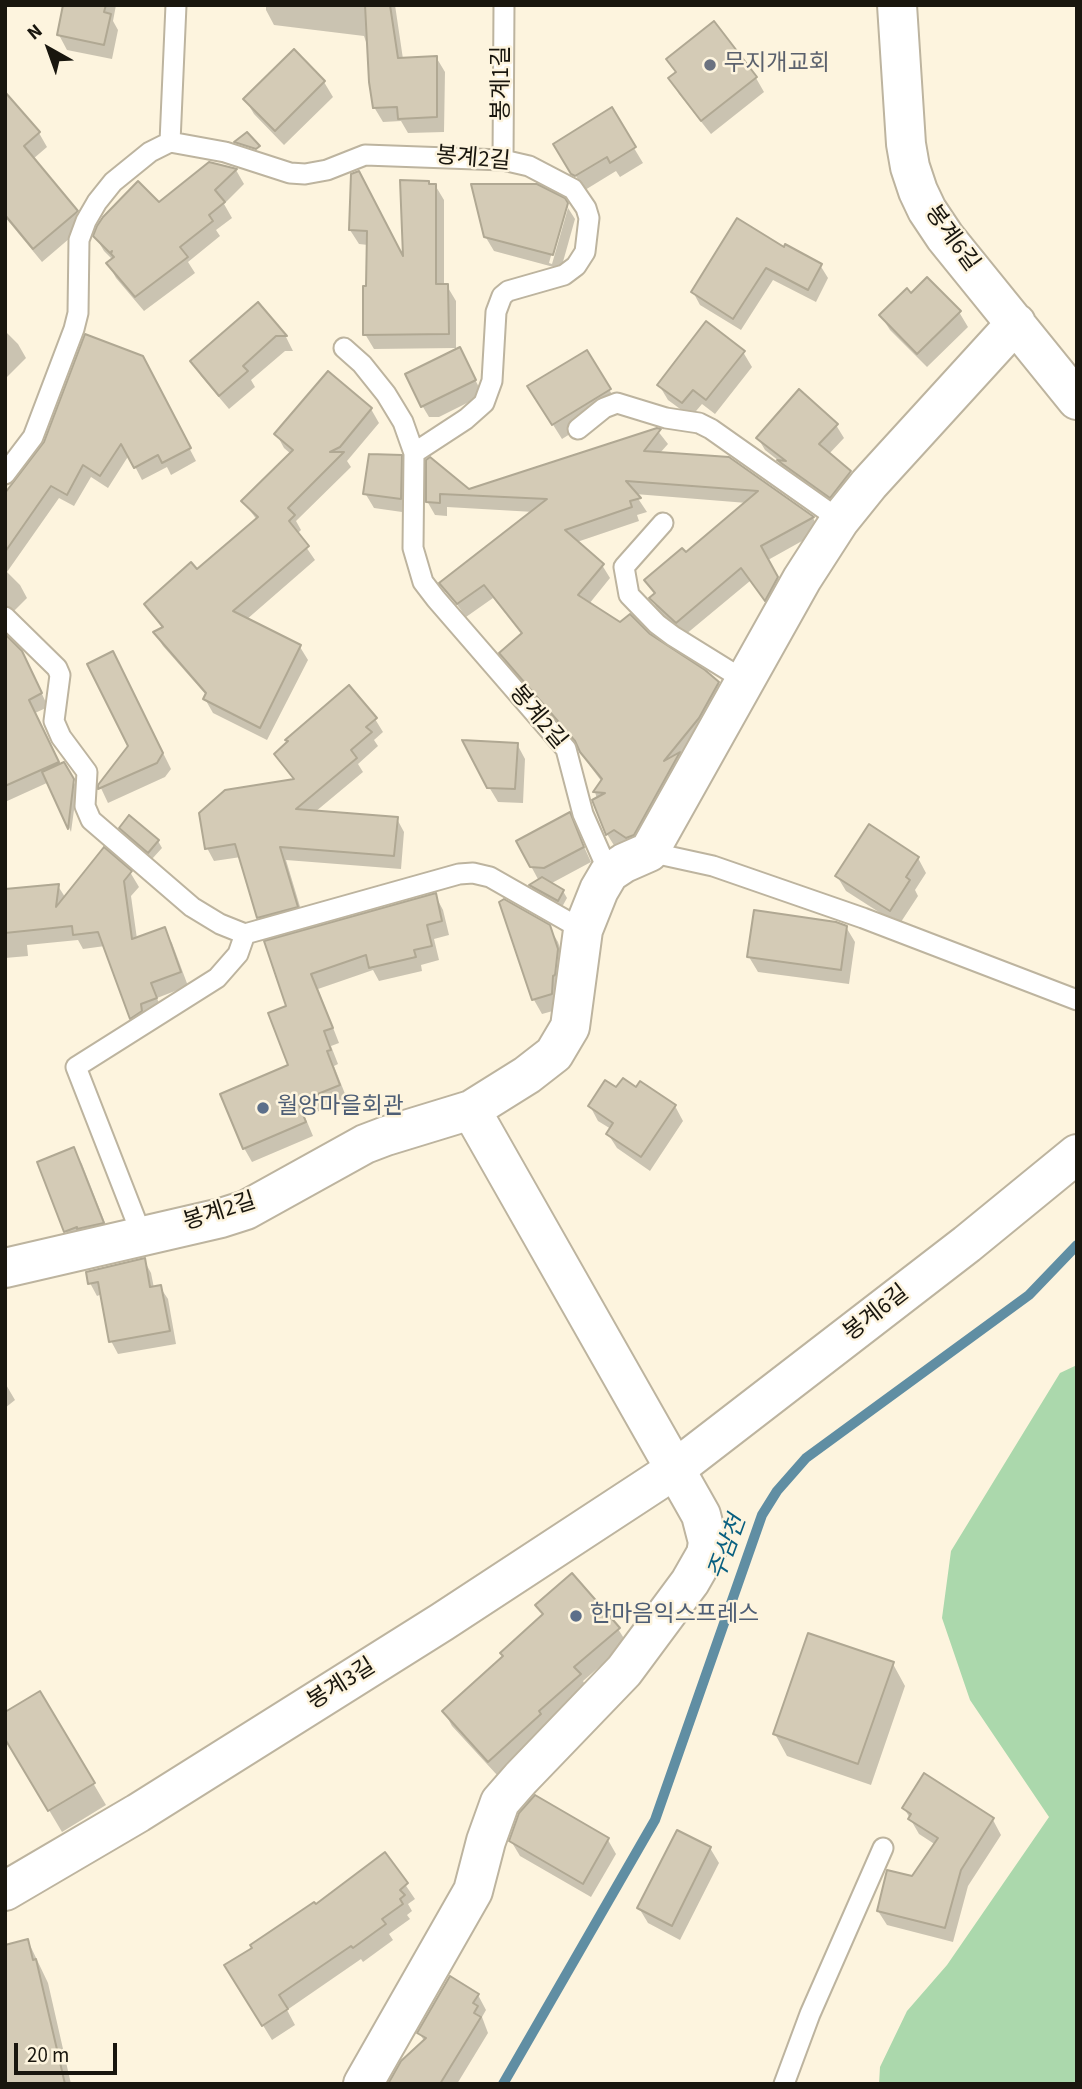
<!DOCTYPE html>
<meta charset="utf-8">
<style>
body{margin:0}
#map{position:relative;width:1082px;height:2089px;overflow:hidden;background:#fdf4de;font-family:"Source Sans 3",sans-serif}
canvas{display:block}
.frame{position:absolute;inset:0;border:7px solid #19160e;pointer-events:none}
.north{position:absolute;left:14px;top:14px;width:70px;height:70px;-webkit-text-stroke:5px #fdf4de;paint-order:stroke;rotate:320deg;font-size:19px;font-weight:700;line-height:28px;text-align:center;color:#19160e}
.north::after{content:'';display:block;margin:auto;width:24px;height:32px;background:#19160e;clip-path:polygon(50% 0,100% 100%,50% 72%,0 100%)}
.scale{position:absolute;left:14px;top:2043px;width:103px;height:32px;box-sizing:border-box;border:4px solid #19160e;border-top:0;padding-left:9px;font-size:21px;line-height:24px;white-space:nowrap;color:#19160e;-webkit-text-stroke:5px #fdf4de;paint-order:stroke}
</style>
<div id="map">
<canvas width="1082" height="2089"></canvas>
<div class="frame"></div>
<div class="north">N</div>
<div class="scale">20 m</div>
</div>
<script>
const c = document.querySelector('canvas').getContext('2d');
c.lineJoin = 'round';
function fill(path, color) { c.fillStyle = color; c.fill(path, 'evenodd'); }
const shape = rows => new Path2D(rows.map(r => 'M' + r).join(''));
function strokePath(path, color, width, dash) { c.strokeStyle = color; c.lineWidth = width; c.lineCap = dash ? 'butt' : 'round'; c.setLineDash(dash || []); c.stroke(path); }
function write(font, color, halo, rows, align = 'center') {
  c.font = font + ' "Source Sans 3","Noto Sans KR",sans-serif'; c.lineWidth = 5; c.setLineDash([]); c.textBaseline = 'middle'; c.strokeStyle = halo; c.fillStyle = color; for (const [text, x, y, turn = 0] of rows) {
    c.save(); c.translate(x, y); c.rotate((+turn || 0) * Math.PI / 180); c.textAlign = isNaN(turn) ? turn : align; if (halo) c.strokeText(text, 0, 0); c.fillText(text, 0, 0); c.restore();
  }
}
fill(shape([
 [1077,1365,1077,2084,879,2084,880,2067,907,2011,947,1965,1049,1817,970,1700,942,1618,951,1551,1060,1373]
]), '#abd8ac');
fill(shape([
 [65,5,116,5,113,21,118,30,112,59,67,50,59,35],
 [266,5,395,5,403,59,436,57,445,72,444,132,408,133,401,121,383,122,374,107,369,51,364,36,274,25,266,10],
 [294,51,324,82,333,97,284,145,254,114,245,99],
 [668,59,756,78,764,92,711,134,679,94,671,79,676,74],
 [7,97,39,133,47,147,33,159,76,212,84,226,42,262,5,217],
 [611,110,643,163,620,177,616,171,585,190,555,144],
 [236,170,244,184,224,204,232,218,216,230,220,236,188,262,195,273,144,311,116,278,108,263,113,260,104,251,95,236],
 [358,173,405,262,430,185,435,185,444,200,444,286,447,286,456,301,456,348,374,349,365,334,368,245,359,244,350,230],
 [563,200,575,219,561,269,494,251,485,236],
 [564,208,568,208,552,264,549,263],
 [785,249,820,265,828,278,816,302,773,280,741,330,700,305,693,292],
 [911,295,959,312,968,327,927,367,890,330,881,316],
 [258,305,286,337,293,351,285,351,251,380,255,387,229,409,201,376,192,361],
 [5,331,18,344,26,358,5,379],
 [586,352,618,404,562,439,538,401],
 [743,352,752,367,715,414,702,404,691,417,668,400,659,385],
 [467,364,483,395,439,417,429,417,420,402],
 [149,371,196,461,171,475,167,467,142,480,129,455,108,488,91,477,74,506,59,498,7,572,20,585,27,598,5,620,5,497],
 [371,409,379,423,347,461,351,467,296,521,301,530,297,534,315,560,246,620,300,647,308,660,267,740,213,713,205,699,207,696,163,646,155,633,163,629,146,605,197,572,257,520,243,501,291,454,284,448,277,435],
 [836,425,844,438,828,455,850,473,857,485,838,509,786,473,779,461,765,450,758,438],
 [657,430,668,444,660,453,728,458,813,518,820,531,768,560,785,592,773,612,750,581,685,635,659,612,651,598,655,595,646,580,686,554,747,503,635,494,647,512,637,515,639,521,577,542,602,565,610,578,589,604,620,625,649,635,718,683,726,697,641,849,615,847,607,834,595,792,602,782,590,766,580,749,509,667,502,654,522,635,493,598,466,617,442,584,534,512,447,507,447,516,435,515,427,501,428,461,468,491],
 [401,457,409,472,409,513,374,508,365,493],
 [5,637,30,668,48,707,35,713,60,766,64,764,77,788,71,832,49,782,5,802],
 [121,668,171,769,165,777,108,803,100,786,130,746],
 [375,719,383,732,374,740,378,746,358,764,363,772,315,812,397,819,404,832,401,869,286,860,304,920,266,931,259,917,241,857,214,861,207,848,294,780,276,754,289,743,287,740],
 [517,744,525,759,523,803,498,802,489,787],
 [569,814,591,862,550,884,563,891,567,898,562,907,535,892,531,886,539,881,518,842],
 [121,828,158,841,162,848,152,859,125,835],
 [918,858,926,873,915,890,918,896,899,925,846,891,837,876],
 [130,872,139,887,131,896,137,939,164,929,172,943,188,986,157,998,163,1013,139,1032,131,1018,105,946,83,949,78,940,27,945,28,956,5,958,5,890,58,886,65,897],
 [435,895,443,910,449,935,434,939,439,960,421,965,422,971,379,981,373,970,318,989,339,1043,331,1046,338,1064,334,1066,347,1099,305,1117,313,1136,252,1162,244,1148,290,1066,288,1007,266,943],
 [501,903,549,927,558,942,566,966,560,1009,542,1014,534,1000],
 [846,927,855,942,849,984,758,972,749,957],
 [636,1089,675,1106,683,1121,650,1171,617,1148,608,1134,611,1129,598,1121,590,1106,617,1090],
 [74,1149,82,1164,111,1238,74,1246,66,1231],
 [144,1260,151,1273,154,1288,160,1287,168,1299,176,1344,118,1354,111,1341,102,1294,97,1296,90,1283],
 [5,1383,15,1400,5,1408],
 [537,1605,618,1629,627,1643,583,1681,588,1690,549,1729,497,1775,452,1726,444,1711,505,1657,544,1616],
 [893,1664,905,1686,871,1785,787,1756,775,1734],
 [40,1693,106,1805,62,1832,5,1736],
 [904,1808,993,1820,1001,1835,968,1886,953,1942,887,1925,878,1911,913,1878,936,1845,919,1834],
 [608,1840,616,1854,591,1897,520,1856,511,1841],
 [710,1848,719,1863,680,1940,648,1923,639,1908],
 [385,1855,415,1899,408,1904,412,1911,407,1915,410,1919,389,1934,393,1940,363,1962,361,1959,287,2010,295,2025,272,2040,235,1980,315,1907],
 [28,1941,48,1983,71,2084,7,2084],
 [478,1995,486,2010,482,2017,488,2033,457,2084,390,2084,425,2042,419,2033]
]), '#0003');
strokePath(shape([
 [503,2084,655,1820,762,1515,777,1491,806,1458,1029,1295,1077,1245]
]), '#608ea3', 10);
const building = shape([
 [63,5,106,5,104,12,111,14,104,45,57,35,63,5],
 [365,5,390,5,398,58,437,56,437,117,398,119,397,107,373,108,369,82,365,5],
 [714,21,757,77,701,121,668,78,676,72,666,59,714,21],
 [294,49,325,81,275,131,243,99,294,49],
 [5,92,40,132,24,146,78,211,33,249,5,215,5,92],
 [612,107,636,147,610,163,607,157,575,176,571,174,553,144,612,107],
 [247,132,260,146,256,149,234,142,247,132],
 [209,162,237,169,215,190,225,202,209,215,213,221,180,247,188,257,135,297,106,263,114,257,111,254,112,251,110,253,93,236,97,226,103,217,138,181,159,202,209,162],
 [359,171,403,256,400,180,429,181,429,184,436,184,436,284,448,284,449,334,363,335,363,286,366,286,367,231,349,230,351,174,359,171],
 [471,184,537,184,565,198,568,203,553,255,484,237,471,184],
 [737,218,784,247,785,244,822,264,808,290,766,268,733,319,691,292,737,218],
 [927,277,961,311,917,354,879,315,907,288,911,293,927,277],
 [258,302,287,336,276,336,243,366,248,371,219,396,190,361,258,302],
 [706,321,745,351,706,400,693,390,682,403,657,385,706,321],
 [85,334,143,356,191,448,162,463,158,455,134,468,121,444,100,476,83,465,67,495,51,486,5,552,5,493,44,442,85,334],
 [460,347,476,380,421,407,405,374,460,347],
 [587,350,611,389,552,425,527,386,587,350],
 [328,371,372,408,340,447,330,452,344,452,288,508,295,515,289,521,309,546,233,611,301,645,260,728,203,699,206,693,153,632,163,627,144,604,191,562,197,569,258,517,241,501,293,450,274,434,328,371],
 [799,389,838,424,819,444,851,471,830,498,777,460,786,461,756,438,799,389],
 [657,428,661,429,644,451,729,457,814,517,761,546,778,577,765,601,741,568,676,623,649,598,655,593,644,580,682,548,686,552,758,491,626,481,641,498,630,501,632,507,565,530,604,564,578,595,620,622,630,614,650,634,705,670,719,682,699,718,664,761,680,752,634,835,626,838,614,830,606,835,592,800,605,793,593,792,602,779,580,752,575,741,499,653,522,633,484,585,457,604,439,583,547,499,440,494,440,503,426,502,426,460,430,457,469,489,657,428],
 [369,454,402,455,401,499,363,494,369,454],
 [5,634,22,651,42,693,29,700,59,762,5,786,5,634],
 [113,651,163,753,157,763,98,789,98,785,128,746,87,664,113,651],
 [349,685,377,718,366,727,372,732,351,750,357,758,296,809,398,817,394,856,280,847,298,907,257,918,235,844,205,849,199,813,225,790,294,779,274,754,288,741,285,740,349,685],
 [462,740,518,743,515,789,487,788,462,740],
 [64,762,74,779,68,829,42,772,64,762],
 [570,812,584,847,544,868,530,867,516,841,570,812],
 [129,815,159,840,148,853,119,828,129,815],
 [869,824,919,857,906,877,910,880,890,911,835,876,869,824],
 [104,847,132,871,124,881,132,939,165,927,181,972,151,983,157,998,141,1004,142,1011,130,1019,98,932,73,935,72,926,5,933,5,889,59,884,56,907,104,847],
 [542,877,564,890,558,901,529,885,542,877],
 [436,893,442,921,427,925,432,946,414,950,416,957,369,968,366,955,311,974,333,1028,324,1031,331,1050,327,1051,340,1085,298,1102,306,1122,243,1149,220,1094,288,1065,268,1013,286,1006,264,941,436,893],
 [504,899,550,925,558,949,555,975,553,976,552,994,532,1000,499,902,504,899],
 [754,910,836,922,847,926,841,970,747,957,754,910],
 [623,1078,636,1087,640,1081,676,1105,641,1157,606,1134,613,1123,588,1106,605,1080,616,1087,623,1078],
 [74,1147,104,1223,77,1229,77,1227,64,1232,37,1162,74,1147],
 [145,1258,150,1287,161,1285,170,1331,109,1342,98,1282,88,1284,86,1272,145,1258],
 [572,1573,620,1628,574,1667,581,1674,539,1711,541,1714,488,1762,442,1711,503,1656,500,1653,543,1614,535,1605,572,1573],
 [808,1633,894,1662,858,1764,773,1734,808,1633],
 [40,1691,95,1783,48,1811,5,1739,5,1712,40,1691],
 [924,1773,994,1818,961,1870,945,1928,877,1911,887,1870,912,1876,938,1838,908,1819,911,1814,902,1808,924,1773],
 [535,1795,609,1838,583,1884,509,1841,519,1813,535,1795],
 [677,1830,711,1847,672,1926,637,1908,677,1830],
 [385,1852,408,1883,400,1890,405,1895,400,1899,403,1904,382,1919,386,1924,353,1948,351,1946,279,1995,288,2009,262,2026,224,1965,252,1948,250,1945,314,1902,316,1904,385,1852],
 [28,1939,33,1960,36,1959,65,2084,5,2084,5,1945,28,1939],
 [450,1976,479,1994,473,2003,478,2006,474,2013,481,2017,440,2084,388,2084,401,2061,426,2038,417,2033,450,1976]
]);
fill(building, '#d4cbb6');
strokePath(building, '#b0a893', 2);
const service = shape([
 [170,142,176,5],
 [503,160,504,5],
 [344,348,362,364,386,394,403,422,414,453],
 [578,429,604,408,617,403,666,418,699,423,711,429,840,520],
 [5,474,33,437,74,329,78,313,79,240,86,221,97,202,113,182,150,152,170,142,225,152,290,173,305,174,327,170,365,155,503,160,529,166,573,189,586,208,589,218,585,252,576,266,564,275,508,291,502,296,496,312,492,381,484,403,466,419,414,453,413,548,423,582,436,599,566,749,583,814,609,873],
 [663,523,624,567,629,595,657,624,673,636,744,680],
 [5,617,57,668,60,675,54,721,61,737,87,772,85,806,91,820,192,907,220,924,245,934],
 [649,852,713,866,863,918,1077,1000],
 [142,1236,76,1067,217,978,238,954,245,934,459,874,473,873,490,877,583,930],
 [784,2084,810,2014,883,1848]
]);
const minor = shape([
 [897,5,906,144,910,167,918,191,927,210,945,237,1077,400],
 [5,1268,221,1218,246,1210,365,1144,386,1136,471,1110,527,1075,554,1054,570,1027,583,930,599,890,609,873,624,863,649,852,802,579,840,520,869,484,1016,323],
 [363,2084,473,1891,486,1841,500,1802,521,1778,624,1671,690,1582,706,1554,708,1542,701,1515,692,1499,471,1110]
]);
const tertiary = shape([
 [5,1891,138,1813,442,1622,674,1470,967,1244,1077,1154]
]);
strokePath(service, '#bdb49f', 23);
strokePath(minor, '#bdb49f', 42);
strokePath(tertiary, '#bdb49f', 42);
strokePath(service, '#fff', 19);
strokePath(minor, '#fff', 38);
strokePath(tertiary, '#fff', 38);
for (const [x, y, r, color] of [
 [710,65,7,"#6b7280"],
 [263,1108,7,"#5c6f8a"],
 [576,1616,7,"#5c6f8a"]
]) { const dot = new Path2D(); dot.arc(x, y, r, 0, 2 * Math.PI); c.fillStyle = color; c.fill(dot); strokePath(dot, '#fdf4de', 2.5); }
write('23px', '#5b616d', '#fdf4de', [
 ["무지개교회",724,65]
], 'left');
write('23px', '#19160e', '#fdf4de', [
 ["봉계1길",503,83,-90],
 ["봉계2길",473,160,5],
 ["봉계6길",951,239,54],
 ["봉계2길",537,718,50],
 ["봉계2길",220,1213,-18],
 ["봉계6길",877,1314,-38],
 ["봉계3길",342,1685,-32]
]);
write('23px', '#4e5e75', '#fdf4de', [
 ["월앙마을회관",277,1108],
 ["한마음익스프레스",590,1616]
], 'left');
write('italic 24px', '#085f80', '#fdf4de', [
 ["주삼천",729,1548,-70]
]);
</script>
